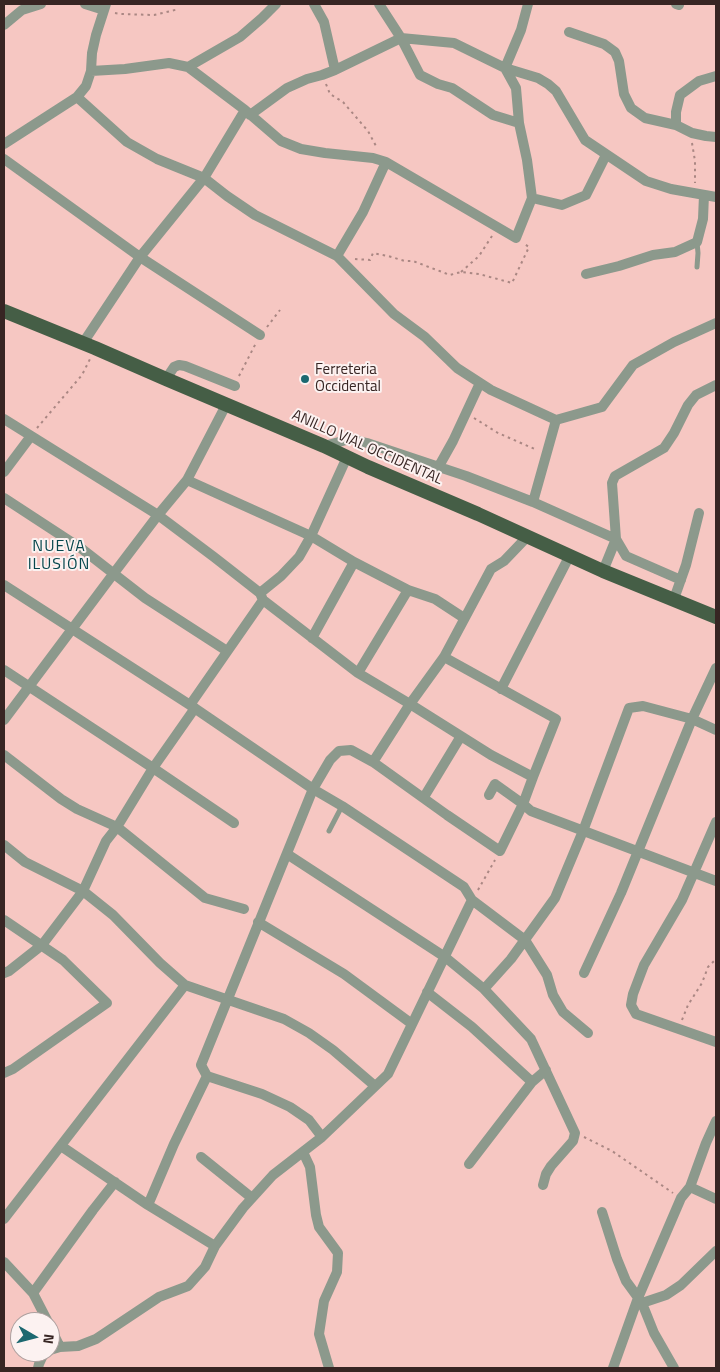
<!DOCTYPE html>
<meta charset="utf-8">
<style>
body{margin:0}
#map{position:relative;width:720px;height:1372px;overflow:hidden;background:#f6c7c2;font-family:"Titillium Web",sans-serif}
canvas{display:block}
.frame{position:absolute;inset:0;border:5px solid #372523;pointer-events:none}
.north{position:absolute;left:10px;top:1312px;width:50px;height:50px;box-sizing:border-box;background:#fcf2f1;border:1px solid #ada09f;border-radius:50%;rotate:98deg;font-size:14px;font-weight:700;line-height:20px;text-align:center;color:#372523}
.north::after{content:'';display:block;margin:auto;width:18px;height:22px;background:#1c6870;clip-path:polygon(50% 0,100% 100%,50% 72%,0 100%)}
</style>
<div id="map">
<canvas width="720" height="1372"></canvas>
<div class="frame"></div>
<div class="north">N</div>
</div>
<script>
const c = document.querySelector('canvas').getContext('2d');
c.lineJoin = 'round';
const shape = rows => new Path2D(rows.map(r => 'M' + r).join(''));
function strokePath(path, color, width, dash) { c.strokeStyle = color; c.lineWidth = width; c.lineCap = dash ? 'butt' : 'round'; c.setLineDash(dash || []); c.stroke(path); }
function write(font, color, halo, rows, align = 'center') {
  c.font = font + ' "Titillium Web",sans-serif'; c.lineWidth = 4; c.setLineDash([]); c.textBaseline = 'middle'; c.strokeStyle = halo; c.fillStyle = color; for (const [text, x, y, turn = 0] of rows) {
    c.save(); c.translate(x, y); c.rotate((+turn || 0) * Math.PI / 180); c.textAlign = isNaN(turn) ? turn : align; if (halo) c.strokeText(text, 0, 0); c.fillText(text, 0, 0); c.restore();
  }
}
strokePath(shape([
 [115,13,121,14,154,15,179,9],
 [326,84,330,94,343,102,368,131,377,148],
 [692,143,695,161,695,183],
 [355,259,370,260,373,253,388,256,405,261,413,261,450,275,461,272,479,274,512,283,529,247,523,243],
 [461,272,479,256,492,236],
 [267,327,280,310],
 [239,376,256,343],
 [474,418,498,433,537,450],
 [37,428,82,375,90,359],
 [478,890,495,860],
 [682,1020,688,1005,702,983,708,967,716,959],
 [584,1137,612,1151,673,1193]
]), '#aa8783', 2, [2.5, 4]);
strokePath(shape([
 [697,267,698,253,697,242],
 [329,831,342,806]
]), '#8c998c', 5);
strokePath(shape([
 [85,4,104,10],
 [314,4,324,22,335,70],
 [379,4,401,38,420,75,438,84,452,88,493,115,519,123],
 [676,4,679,5],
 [4,25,22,10,41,4],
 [569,32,604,44,615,52,619,61,624,94,631,108,645,118,676,125,692,133,706,136,716,137],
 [188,67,240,37,262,18,276,4],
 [91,71,125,69,169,63,188,67,245,110,281,141,301,149,325,153,373,158,386,162,516,238,532,198,527,160,519,123,516,88,505,68,521,30,528,4],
 [77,97,127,142,157,159,204,178,227,196,255,215,337,256,394,314,425,337,457,368,491,390,556,420,602,407,633,365,674,342,716,323],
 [250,115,287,88,307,79,322,75,335,70,401,38,454,43,505,68,538,78,548,84,556,91,585,140,646,181,671,189,716,197],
 [676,125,676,112,680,95,699,81,716,76],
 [4,144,77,97,86,86,91,71,92,53,96,35,106,4],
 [4,159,140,257,260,335],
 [532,198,562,205,586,195,606,155],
 [337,256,363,212,386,162],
 [586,274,619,266,653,255,675,252,697,242,703,219,704,195],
 [83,343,140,257,204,178,245,110],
 [166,379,174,367,179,365,185,366,235,386],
 [4,419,158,515,214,557,260,593,263,600,358,673,410,704,491,755,533,777],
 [324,446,350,439,367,443,466,476,533,502,616,539,626,556,681,580],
 [439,466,453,441,480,383],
 [4,472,31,436],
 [187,480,311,536,354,562,408,590,435,599,464,618],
 [4,498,82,549,145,598,227,651],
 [533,502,556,420],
 [603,571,616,539,612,483,615,476,664,448,674,433,688,405,696,395,716,385],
 [4,585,190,705,313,789,342,806,464,887,472,900,525,940,547,975,553,995,563,1012,588,1033],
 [260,593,281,576,299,557,311,536,347,457],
 [674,599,686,565,699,513],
 [312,638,354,562],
 [4,670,153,768,234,823],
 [358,673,408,590],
 [501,689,570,555],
 [190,705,263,600],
 [4,720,114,573,158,515,187,480,226,405],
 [4,755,61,799,77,809,117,827,205,898,244,909],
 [373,762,410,704,444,657,491,569,504,561,527,537],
 [489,795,495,784,523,804,531,811,716,881],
 [424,797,461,736],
 [716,822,682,900,644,965,633,994,631,1005,636,1014,716,1042],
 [4,845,25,862,83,891,113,915,160,963,185,985,284,1019,309,1033,333,1050,375,1086],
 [287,854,445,957,484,989,531,1039,575,1133,573,1141,551,1166,546,1174,543,1185],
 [4,920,63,960,107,1003,13,1069,4,1073],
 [258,922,344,974,412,1024],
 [4,973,9,971,42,945,83,891,106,841,117,827,153,768,195,708],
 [584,973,621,893,692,719,716,668],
 [484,989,511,959,555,898,583,831,629,708,643,706,692,719,716,730],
 [427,992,472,1027,532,1082],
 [322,1137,309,1120,290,1107,262,1094,207,1076,201,1065,313,789,330,760,339,751,351,750,373,762,447,815,500,851,523,804,533,777,556,719,444,657],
 [61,1146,148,1205,215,1246],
 [303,1152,310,1167,316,1215,319,1227,338,1253,337,1272,324,1301,319,1334,329,1368],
 [201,1157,252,1198],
 [469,1164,532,1082,546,1070],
 [690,1187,716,1199],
 [148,1205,174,1144,207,1076],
 [602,1212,617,1259,626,1281,642,1303,654,1333,674,1368],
 [4,1219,185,985],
 [4,1262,33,1293,48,1322],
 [33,1293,93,1210,115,1182],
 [642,1303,666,1295,681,1285,716,1251],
 [50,1327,60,1347],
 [50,1350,60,1347,78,1346,96,1339,159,1297,188,1286,205,1267,215,1246,243,1208,273,1175,322,1137,388,1074,472,900],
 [38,1368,39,1364,44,1353,46,1352],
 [613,1368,638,1298,681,1198,690,1187,706,1143,716,1121]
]), '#8c998c', 10);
strokePath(shape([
 [4,311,95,348,166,379,324,446,368,467,478,514,603,571,716,617]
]), '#455e46', 14);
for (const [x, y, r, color] of [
 [305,379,5,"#1c6870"]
]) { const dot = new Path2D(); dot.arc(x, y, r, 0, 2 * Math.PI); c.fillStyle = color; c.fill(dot); strokePath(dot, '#fcf2f1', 2); }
write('15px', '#372523', '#fcf2f1', [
 ["Ferreteria",315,370],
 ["Occidental",315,387]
], 'left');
write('15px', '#372523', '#fcf2f1', [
 ["ANILLO VIAL OCCIDENTAL",367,448,24]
]);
c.letterSpacing = '1px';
write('16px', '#06474d', '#fcf2f1', [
 ["NUEVA",59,547],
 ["ILUSIÓN",59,565]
]);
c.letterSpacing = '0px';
</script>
